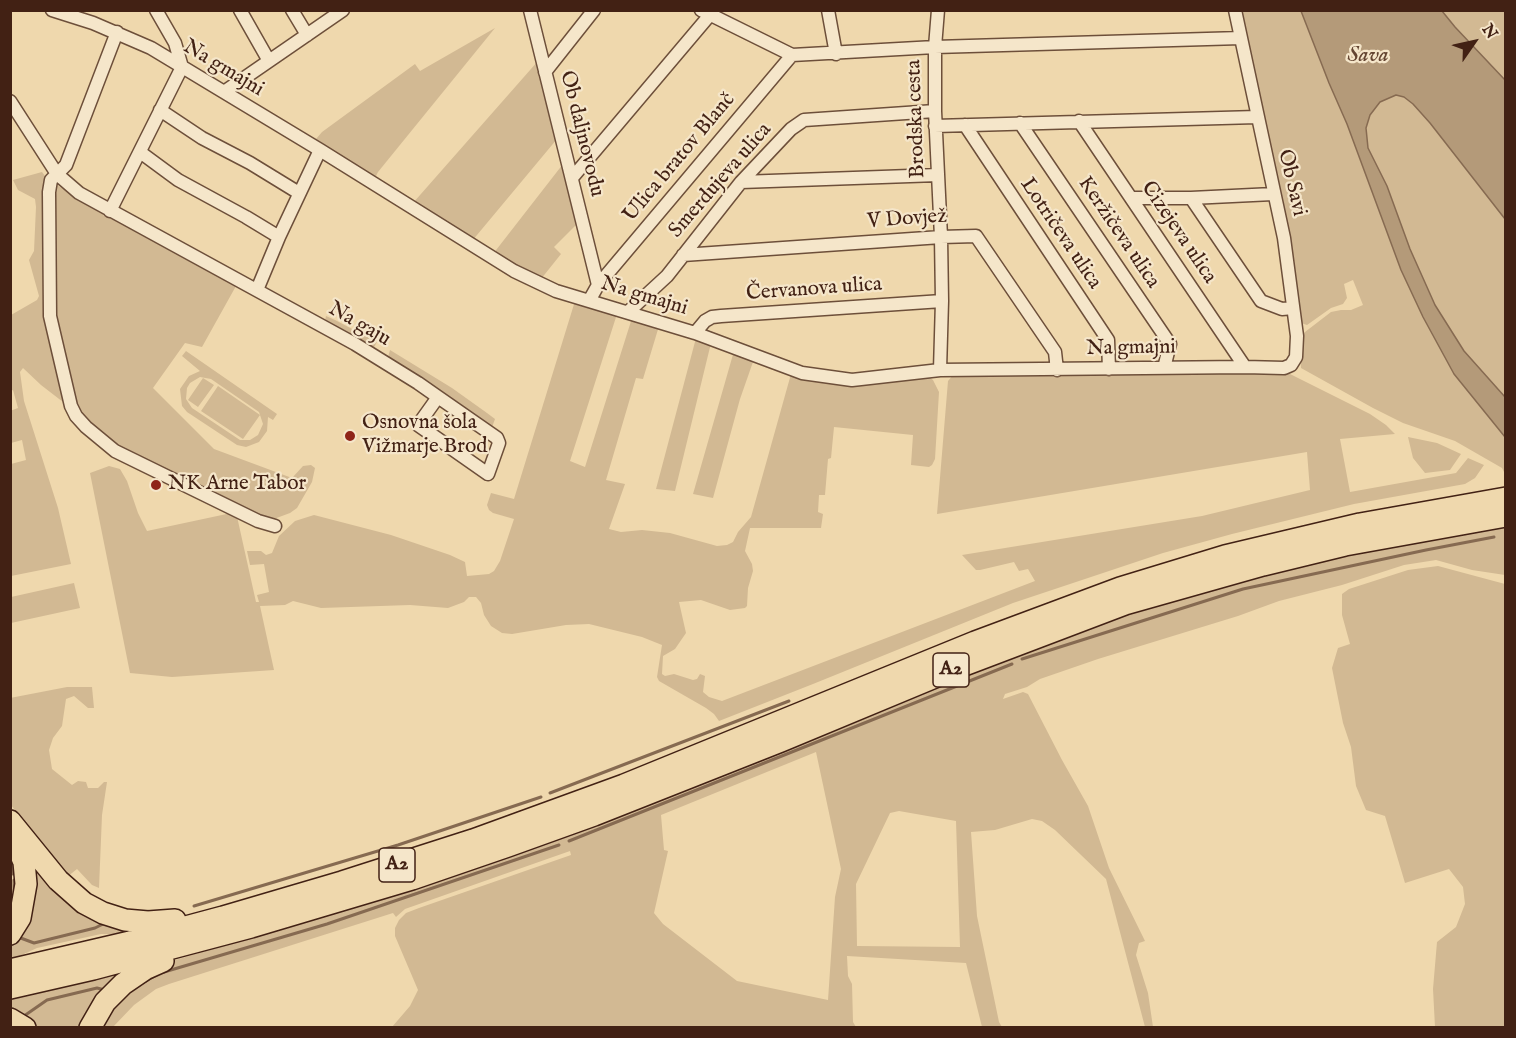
<!DOCTYPE html>
<meta charset="utf-8">
<style>
body{margin:0}
#map{position:relative;width:1516px;height:1038px;overflow:hidden;background:#efd8ad;font-family:"IM FELL English",serif}
canvas{display:block}
.frame{position:absolute;inset:0;border:12px solid #422114;pointer-events:none}
.north{position:absolute;left:1444px;top:12px;width:60px;height:60px;-webkit-text-stroke:4px #f5e6ca;paint-order:stroke;rotate:56deg;font-size:16px;font-weight:700;line-height:24px;text-align:center;color:#422114}
.north::after{content:'';display:block;margin:auto;width:21px;height:27px;background:#422114;clip-path:polygon(50% 0,100% 100%,50% 72%,0 100%)}
</style>
<div id="map">
<canvas width="1516" height="1038"></canvas>
<div class="frame"></div>
<div class="north">N</div>
</div>
<script>
const c = document.querySelector('canvas').getContext('2d');
c.lineJoin = 'round';
function fill(path, color) { c.fillStyle = color; c.fill(path, 'evenodd'); }
const shape = rows => new Path2D(rows.map(r => 'M' + r).join(''));
function strokePath(path, color, width, dash) { c.strokeStyle = color; c.lineWidth = width; c.lineCap = dash ? 'butt' : 'round'; c.setLineDash(dash || []); c.stroke(path); }
function write(font, color, halo, rows, align = 'center') {
  c.font = font + ' "IM FELL English",serif'; c.lineWidth = 4.5; c.setLineDash([]); c.textBaseline = 'middle'; c.strokeStyle = halo; c.fillStyle = color; for (const [text, x, y, turn = 0] of rows) {
    c.save(); c.translate(x, y); c.rotate((+turn || 0) * Math.PI / 180); c.textAlign = isNaN(turn) ? turn : align; if (halo) c.strokeText(text, 0, 0); c.fillText(text, 0, 0); c.restore();
  }
}
fill(shape([
 [1241,11,1301,11,1329,83,1347,124,1401,270,1423,317,1454,374,1505,437,1505,474,1502,468,1455,441,1403,423,1373,408,1301,368,1300,338,1305,332,1331,312,1341,310,1351,310,1363,305,1353,280,1344,284,1347,298,1343,304,1331,308,1307,325,1301,323,1251,53],
 [1442,11,1505,11,1505,80,1455,27],
 [495,28,378,172,375,178,316,139,322,132,415,64,420,71],
 [538,61,549,106,552,127,557,139,472,241,413,203],
 [1396,95,1404,97,1413,104,1430,123,1505,219,1505,397,1464,351,1435,305,1410,249,1387,186,1368,148,1366,128,1370,115,1380,102,1387,97],
 [563,164,578,223,554,247,561,254,541,279,493,254],
 [42,172,45,176,47,183,48,293,66,401,63,402,41,385,23,368,20,372,24,401,58,508,71,564,11,576,11,464,26,460,22,440,11,443,10,411,18,408,13,390,11,391,11,315,37,300,39,296,29,260,34,251,36,207,35,199,18,190,13,180],
 [55,184,101,212,236,286,202,347,185,343,153,388,214,449,292,478,303,466,311,465,315,468,312,482,297,508,290,513,255,526,241,520,239,508,117,445,79,414,53,317],
 [575,301,617,314,570,461,585,467,632,318,659,326,643,379,636,378,606,480,625,484,609,529,621,532,642,530,670,533,717,546,727,545,733,542,738,532,751,517,791,374,844,386,928,376,933,380,939,392,935,459,932,465,929,467,911,465,913,435,834,427,831,458,828,459,825,495,819,495,818,512,823,514,821,528,750,528,745,551,752,564,753,571,748,588,747,606,745,608,730,610,701,600,679,602,686,633,675,649,663,656,662,674,665,676,674,674,693,680,697,679,700,674,705,676,703,692,709,697,722,701,1035,581,1028,569,1019,571,1014,562,980,570,976,570,962,555,1202,516,1310,490,1307,452,937,514,948,381,954,374,1288,373,1370,414,1386,425,1395,434,1340,439,1350,492,1456,473,1468,458,1484,465,1475,478,1465,484,1354,504,1232,534,1163,553,1013,603,813,684,719,721,714,714,706,708,659,681,657,677,662,645,642,637,589,624,566,625,512,634,502,633,491,626,484,615,481,603,476,597,469,597,464,602,448,608,410,605,321,608,293,601,285,605,260,606,274,670,172,677,130,673,90,473,109,466,120,469,127,481,138,513,147,531,236,512,256,602,259,602,257,595,269,592,264,564,250,565,247,551,261,551,266,555,272,553,279,536,295,521,314,515,391,535,450,555,465,562,467,576,489,574,494,571,500,561,514,519,493,513,489,510,487,505,491,493,514,499],
 [326,316,335,320,377,342,373,349,325,321],
 [696,338,711,343,675,491,656,489],
 [390,350,452,388,487,413,495,419,491,430,388,357],
 [186,351,277,414,273,420,268,417,267,431,259,442,246,447,237,445,187,412,182,406,180,389,189,376,200,371,182,356],
 [200,377,211,379,259,412,263,424,258,435,250,440,240,440,192,408,186,399,187,388,190,383],
 [734,351,754,359,740,399,713,498,693,494],
 [203,378,214,385,198,407,188,400],
 [218,386,260,415,243,439,201,411],
 [1408,437,1437,443,1461,454,1450,470,1425,473,1413,458],
 [1505,527,1505,575,1472,570,1436,560,1404,565,1342,585,1279,601,1238,616,1098,659,1040,679,1027,687,1005,694,1003,699,1023,692,1028,694,1062,760,1088,806,1109,868,1145,941,1139,943,1136,955,1148,993,1153,1027,1145,1027,1106,879,1055,830,1042,821,1032,819,995,830,971,832,977,916,999,1022,1002,1027,982,1027,966,963,847,956,848,976,852,984,853,1022,856,1027,392,1027,410,1006,418,990,395,936,395,928,399,920,406,913,419,908,571,855,570,851,405,909,396,917,393,913,169,984,156,989,134,1005,113,1027,97,1028,113,1001,172,961,421,887,516,853,963,676,1133,613,1268,573,1436,536],
 [816,752,841,869,835,897,828,1000,737,981,663,924,654,913,668,851,664,850,661,815],
 [899,811,956,821,960,947,857,946,856,884,890,813],
 [1438,566,1505,584,1505,1027,1435,1027,1433,989,1437,942,1456,927,1465,904,1463,887,1449,869,1405,883,1385,816,1366,810,1356,786,1351,747,1343,723,1332,668,1338,648,1350,644,1342,615,1342,594,1349,589,1408,570],
 [74,583,80,608,11,623,11,597],
 [67,687,92,687,94,708,88,708,74,696,66,699,62,726,53,738,49,750,52,769,72,785,78,781,86,782,88,788,98,788,104,782,107,782,102,815,99,888,92,885,77,869,67,877,11,805,10,698],
 [28,859,134,930,118,934,101,934,37,948,11,960,10,943],
 [125,972,86,1027,30,1027,11,1014,10,999]
]), '#d2b993');
const water = shape([
 [1301,11,1442,11,1455,27,1505,80,1505,219,1430,123,1413,104,1404,97,1396,95,1380,102,1370,115,1366,128,1368,148,1387,186,1410,249,1435,305,1464,351,1505,397,1505,437,1454,374,1423,317,1401,270,1347,124,1329,83,1301,11]
]);
fill(water, '#b49a79');
strokePath(water, '#866a51', 1.5);
strokePath(shape([
 [1022,659,1243,589,1426,550,1494,537],
 [550,793,789,701],
 [569,841,1012,664],
 [10,858,13,874],
 [14,894,14,880],
 [194,906,398,845,541,797],
 [18,937,34,943,95,928,105,923],
 [164,972,327,924,559,845],
 [146,981,158,974],
 [24,1016,47,1000,97,988,105,990]
]), '#866a51', 3);
const minor = shape([
 [52,10,93,23,151,48,320,150,514,271,556,291,695,333,802,373,852,380,940,370,1245,367,1284,368,1291,365,1296,357,1297,336,1284,238,1235,10],
 [240,10,269,61],
 [292,10,307,35],
 [530,10,598,285],
 [701,10,792,55,935,47,1241,38],
 [828,10,836,54],
 [938,10,935,47,935,111,941,237,942,301,940,370],
 [117,32,66,165,51,180,49,192,50,316,71,406,76,416,86,427,115,451,258,521,275,526],
 [545,72,594,10],
 [224,92,343,10],
 [10,101,57,174,79,193,355,344,418,383,438,397,497,438,499,443,488,474,418,425,438,397],
 [160,110,202,138,250,163,299,193],
 [1079,121,1245,367],
 [1020,123,1170,344,1164,368],
 [965,125,1108,340,1109,369],
 [935,126,1257,117],
 [140,152,178,180,246,217,279,237],
 [572,178,709,16],
 [741,182,938,175],
 [1131,198,1191,198,1273,194],
 [1191,198,1261,301,1282,309,1293,308],
 [110,211,182,67,175,43,156,10],
 [683,255,941,237,976,236,1055,352,1057,370],
 [257,290,279,237,320,150],
 [589,301,598,285,792,55],
 [628,312,667,276,741,182,791,129,804,120,935,111],
 [695,333,705,321,712,317,721,316,942,301]
]);
const motorway = shape([
 [10,821,58,880,84,903,103,913,125,920,148,922,175,920],
 [10,934,20,918,26,884,24,862,12,835],
 [10,970,130,942,223,917,342,882,473,840,624,785,975,642,1120,588,1225,556,1360,524,1506,498],
 [10,988,93,969,251,927,412,879,508,846,594,815,781,741,959,667,1125,604,1263,565,1345,545,1506,516],
 [10,1019,25,1028],
 [90,1028,105,1002,123,984,145,969,163,961]
]);
strokePath(minor, '#6d4f3a', 15);
strokePath(motorway, '#422114', 24);
strokePath(minor, '#f5e6ca', 12);
strokePath(motorway, '#efd8ad', 21);
for (const [x, y, r, color] of [
 [350,436,6,"#8f2418"],
 [156,485,6,"#8f2418"]
]) { const dot = new Path2D(); dot.arc(x, y, r, 0, 2 * Math.PI); c.fillStyle = color; c.fill(dot); strokePath(dot, '#f5e6ca', 2); }
for (const [x, y, w] of [
 [951,670,36],
 [397,865,36]
]) { const box = new Path2D(); box.roundRect(x - w / 2, y - 17, w, 34, 4.5); c.fillStyle = '#f5e6ca'; c.fill(box); strokePath(box, '#422114', 1.5); }
write('bold 20px', '#422114', null, [
 ["A2",951,670],
 ["A2",397,865]
]);
write('21px', '#422114', '#f5e6ca', [
 ["Na gmajni",223,69,31],
 ["Brodska cesta",917,119,-92],
 ["Ob daljnovodu",581,134,76],
 ["Ulica bratov Blanč",680,158,-50],
 ["Smerdujeva ulica",721,181,-49],
 ["Ob Savi",1291,183,77],
 ["V Dovjež",907,220,-4],
 ["Keržičeva ulica",1118,233,56],
 ["Cizejeva ulica",1178,233,56],
 ["Lotričeva ulica",1060,234,56],
 ["Červanova ulica",814,290,-4],
 ["Na gmajni",644,297,17],
 ["Na gaju",359,325,30],
 ["Na gmajni",1131,349,-1]
]);
write('21px', '#422114', '#f5e6ca', [
 ["Osnovna šola",362,424],
 ["Vižmarje Brod",362,448],
 ["NK Arne Tabor",168,485]
], 'left');
write('italic 22px', '#644532', '#f5e6ca', [
 ["Sava",1368,56]
]);
</script>
